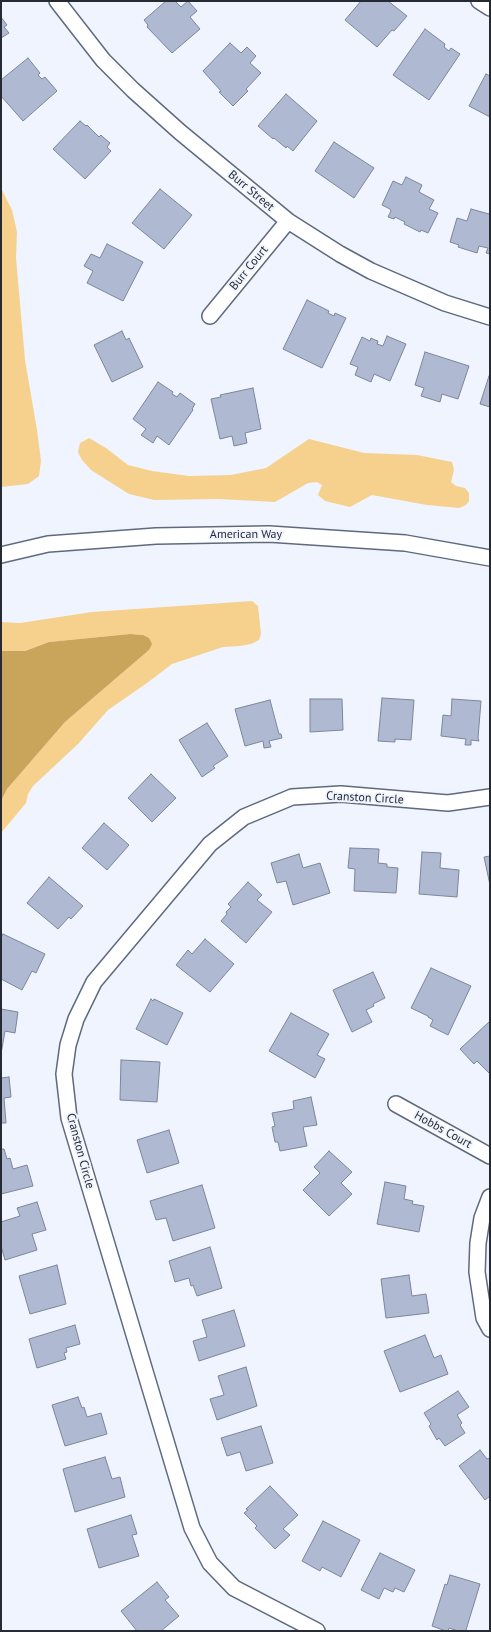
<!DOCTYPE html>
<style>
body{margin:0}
#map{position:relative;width:491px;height:1632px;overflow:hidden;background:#eff4fe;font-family:"PT Sans",sans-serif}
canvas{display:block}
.frame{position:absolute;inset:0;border:2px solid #262a33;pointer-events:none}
</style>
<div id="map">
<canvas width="491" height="1632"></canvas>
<div class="frame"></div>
</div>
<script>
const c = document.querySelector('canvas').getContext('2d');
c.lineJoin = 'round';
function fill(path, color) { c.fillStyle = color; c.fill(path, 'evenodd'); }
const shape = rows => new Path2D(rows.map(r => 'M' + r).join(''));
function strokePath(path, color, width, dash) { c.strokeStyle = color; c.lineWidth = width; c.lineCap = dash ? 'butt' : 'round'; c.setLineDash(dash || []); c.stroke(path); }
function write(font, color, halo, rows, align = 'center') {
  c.font = font + ' "PT Sans",sans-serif'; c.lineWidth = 4; c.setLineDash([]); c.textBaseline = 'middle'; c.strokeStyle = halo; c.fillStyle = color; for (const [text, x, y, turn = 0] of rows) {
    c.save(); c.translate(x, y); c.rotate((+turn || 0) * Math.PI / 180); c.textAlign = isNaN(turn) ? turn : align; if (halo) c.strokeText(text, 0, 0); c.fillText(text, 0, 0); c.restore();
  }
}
fill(shape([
 [1,188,12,210,17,232,16,258,25,360,37,430,41,461,39,476,28,484,1,487],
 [89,438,106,448,128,465,152,471,189,476,231,475,266,468,309,439,364,453,417,455,452,462,454,470,451,482,456,486,465,488,469,493,469,501,466,505,459,508,427,505,372,495,350,507,325,501,318,495,322,485,317,482,308,483,275,502,219,499,154,500,129,494,91,470,82,460,78,452,80,443],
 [252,601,258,606,261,634,259,640,251,644,240,646,223,647,172,664,147,683,108,710,78,744,33,786,28,794,26,803,1,833,2,799,7,789,65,722,149,650,143,635,130,634,49,642,25,651,3,652,1,651,1,622,20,623,92,612]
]), '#f5d18d');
fill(shape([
 [130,634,143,635,149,638,152,644,149,650,65,722,7,789,2,799,1,811,1,651,25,651,49,642]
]), '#c9a45b');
const building = shape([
 [166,1,175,1,181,7,188,1,197,11,190,17,200,29,172,53,147,27,148,25,144,20,166,1],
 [361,1,388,1,407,16,394,31,392,30,377,47,345,20,361,1],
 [1,17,7,25,4,27,9,33,1,38,1,17],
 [425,29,445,44,444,47,449,51,451,48,460,54,429,100,393,75,425,29],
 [230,43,241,53,247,47,256,56,250,63,261,73,246,89,248,91,233,106,219,92,221,91,203,71,230,43],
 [28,58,40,73,38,75,42,79,45,77,57,91,23,121,1,96,1,80,28,58],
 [486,74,490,76,490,117,469,106,486,74],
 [286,94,317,121,293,151,287,146,286,148,274,138,273,139,258,126,286,94],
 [80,121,86,126,87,125,99,137,101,135,103,137,110,143,107,147,111,151,85,179,53,149,80,121],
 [334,142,374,168,354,198,315,171,334,142],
 [406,177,422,185,419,192,434,200,429,209,438,213,428,233,421,230,420,232,404,224,405,222,395,217,394,219,388,217,391,211,390,209,382,205,393,181,402,185,406,177],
 [160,189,192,215,164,249,132,223,160,189],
 [471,209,489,214,490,211,490,254,486,253,488,248,479,246,477,253,458,247,459,245,450,242,457,218,467,221,471,209],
 [107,244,143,262,123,301,87,283,93,271,84,266,91,254,100,258,107,244],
 [307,300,329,311,328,313,334,316,335,313,346,318,322,368,283,349,307,300],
 [122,331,126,340,129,338,143,367,112,382,94,345,122,331],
 [387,336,406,344,390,381,374,374,371,382,355,375,358,367,350,364,362,337,370,341,371,338,375,340,378,341,377,344,383,346,387,336],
 [425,352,469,366,458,399,442,394,440,402,421,396,424,388,415,385,425,352],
 [489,376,490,376,490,407,480,404,489,376],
 [158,382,173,392,172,394,177,397,180,393,195,404,192,409,193,410,169,445,157,436,153,443,141,435,146,429,133,419,158,382],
 [253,388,261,429,245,433,247,443,234,446,232,436,220,439,211,399,221,397,220,395,253,388],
 [382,698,414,700,411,740,395,739,395,742,378,741,382,698],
 [310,699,342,699,343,730,310,732,310,699],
 [452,699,481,701,478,738,479,741,471,740,471,745,465,745,466,739,441,736,443,715,451,716,452,699],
 [270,700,279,734,281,734,282,738,269,741,271,747,264,748,263,741,245,746,235,709,270,700],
 [207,723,228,756,213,766,215,768,202,777,179,740,207,723],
 [151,774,176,798,152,822,128,798,151,774],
 [104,823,129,845,107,870,82,848,104,823],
 [350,848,379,849,378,863,387,864,387,867,398,868,396,893,354,891,355,869,348,868,350,848],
 [422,852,441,853,440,868,459,870,457,897,419,894,422,852],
 [299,854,303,868,320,863,330,893,293,905,286,881,277,883,271,863,299,854],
 [490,856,490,885,484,857,490,856],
 [49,877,83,906,71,919,69,917,58,929,27,903,49,877],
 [248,882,262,895,257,900,272,912,246,943,221,921,227,914,226,912,231,907,228,904,248,882],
 [3,934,45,954,36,973,32,971,22,990,1,979,1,938,3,934],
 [205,939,234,964,210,992,176,965,188,950,192,954,205,939],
 [431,968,471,986,448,1035,430,1026,433,1020,428,1017,428,1016,411,1008,431,968],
 [373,972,385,998,373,1004,374,1006,366,1010,372,1022,352,1032,333,990,373,972],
 [151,999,153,1001,154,999,183,1013,167,1045,136,1029,151,999],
 [1,1009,18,1012,15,1033,5,1031,1,1054,1,1009],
 [291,1013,329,1034,317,1055,325,1059,315,1078,269,1051,291,1013],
 [490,1021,490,1074,477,1061,474,1064,460,1049,490,1021],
 [121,1060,160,1062,157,1102,120,1100,121,1060],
 [9,1077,11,1097,4,1098,6,1123,1,1123,1,1078,9,1077],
 [311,1097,317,1125,303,1127,307,1146,280,1151,278,1142,275,1142,272,1127,275,1126,272,1113,294,1109,293,1101,311,1097],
 [169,1130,179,1163,147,1173,137,1140,169,1130],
 [1,1149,4,1149,7,1159,10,1158,13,1169,27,1165,33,1186,1,1194,1,1149],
 [329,1151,352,1172,341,1183,352,1194,329,1216,303,1190,320,1173,314,1167,329,1151],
 [385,1182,406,1186,404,1199,413,1201,412,1204,424,1206,419,1232,377,1224,385,1182],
 [202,1185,215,1228,173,1241,166,1218,156,1220,150,1201,202,1185],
 [37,1202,46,1230,32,1234,37,1250,5,1260,1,1246,1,1222,20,1216,17,1208,37,1202],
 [210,1247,222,1288,197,1296,193,1285,191,1286,189,1278,175,1282,169,1261,210,1247],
 [57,1265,66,1304,30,1314,19,1276,57,1265],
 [409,1275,412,1296,426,1294,429,1313,386,1318,381,1279,409,1275],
 [234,1310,245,1346,199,1361,193,1341,207,1337,202,1320,234,1310],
 [75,1325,80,1344,66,1348,67,1352,64,1353,66,1359,37,1368,29,1339,75,1325],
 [425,1335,434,1358,441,1355,448,1374,400,1392,384,1351,425,1335],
 [246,1367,257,1406,217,1420,210,1399,224,1395,218,1376,246,1367],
 [458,1391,469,1407,457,1415,462,1423,460,1425,465,1433,445,1446,439,1438,437,1440,429,1426,431,1424,424,1413,458,1391],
 [78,1397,82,1408,84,1407,87,1417,101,1413,107,1434,65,1446,52,1405,78,1397],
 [261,1426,273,1463,246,1471,240,1452,227,1456,221,1438,261,1426],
 [480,1450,487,1459,490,1458,490,1496,485,1500,459,1466,480,1450],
 [105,1457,112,1479,120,1477,125,1497,75,1512,63,1469,105,1457],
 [270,1486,298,1515,283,1529,290,1535,275,1549,255,1528,257,1526,244,1513,248,1510,246,1509,270,1486],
 [131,1515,137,1534,132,1535,139,1556,99,1568,87,1529,131,1515],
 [323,1521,360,1540,341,1577,322,1567,320,1571,302,1561,323,1521],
 [380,1553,415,1570,404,1592,395,1588,393,1592,384,1588,379,1599,361,1590,380,1553],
 [450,1575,480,1584,466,1630,467,1631,458,1631,449,1628,448,1631,446,1631,432,1626,445,1584,447,1585,450,1575],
 [157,1582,169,1597,165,1600,179,1616,161,1631,137,1631,121,1611,157,1582]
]);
fill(building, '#afb9d1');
strokePath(building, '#7b859c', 1);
const street = shape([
 [57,1,103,60,133,90,180,132,288,221,340,254,371,271,445,303,490,317],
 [479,1,490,8],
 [210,316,288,221],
 [1,555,48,544,156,536,269,534,405,543,490,558],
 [396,1104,490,1156],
 [490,1197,482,1218,478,1243,477,1272,484,1318,490,1329],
 [317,1631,234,1588,210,1563,192,1528,69,1118,64,1074,68,1045,76,1019,94,982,210,844,244,817,292,797,341,794,448,803,490,797]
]);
strokePath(street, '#5f697e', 18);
strokePath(street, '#fff', 15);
write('12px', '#262a33', '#eff4fe', [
 ["Burr Street",251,191,40],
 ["Burr Court",249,268,-51],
 ["American Way",246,535],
 ["Cranston Circle",365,798,3],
 ["Hobbs Court",443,1130,29],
 ["Cranston Circle",80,1151,75]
]);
</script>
